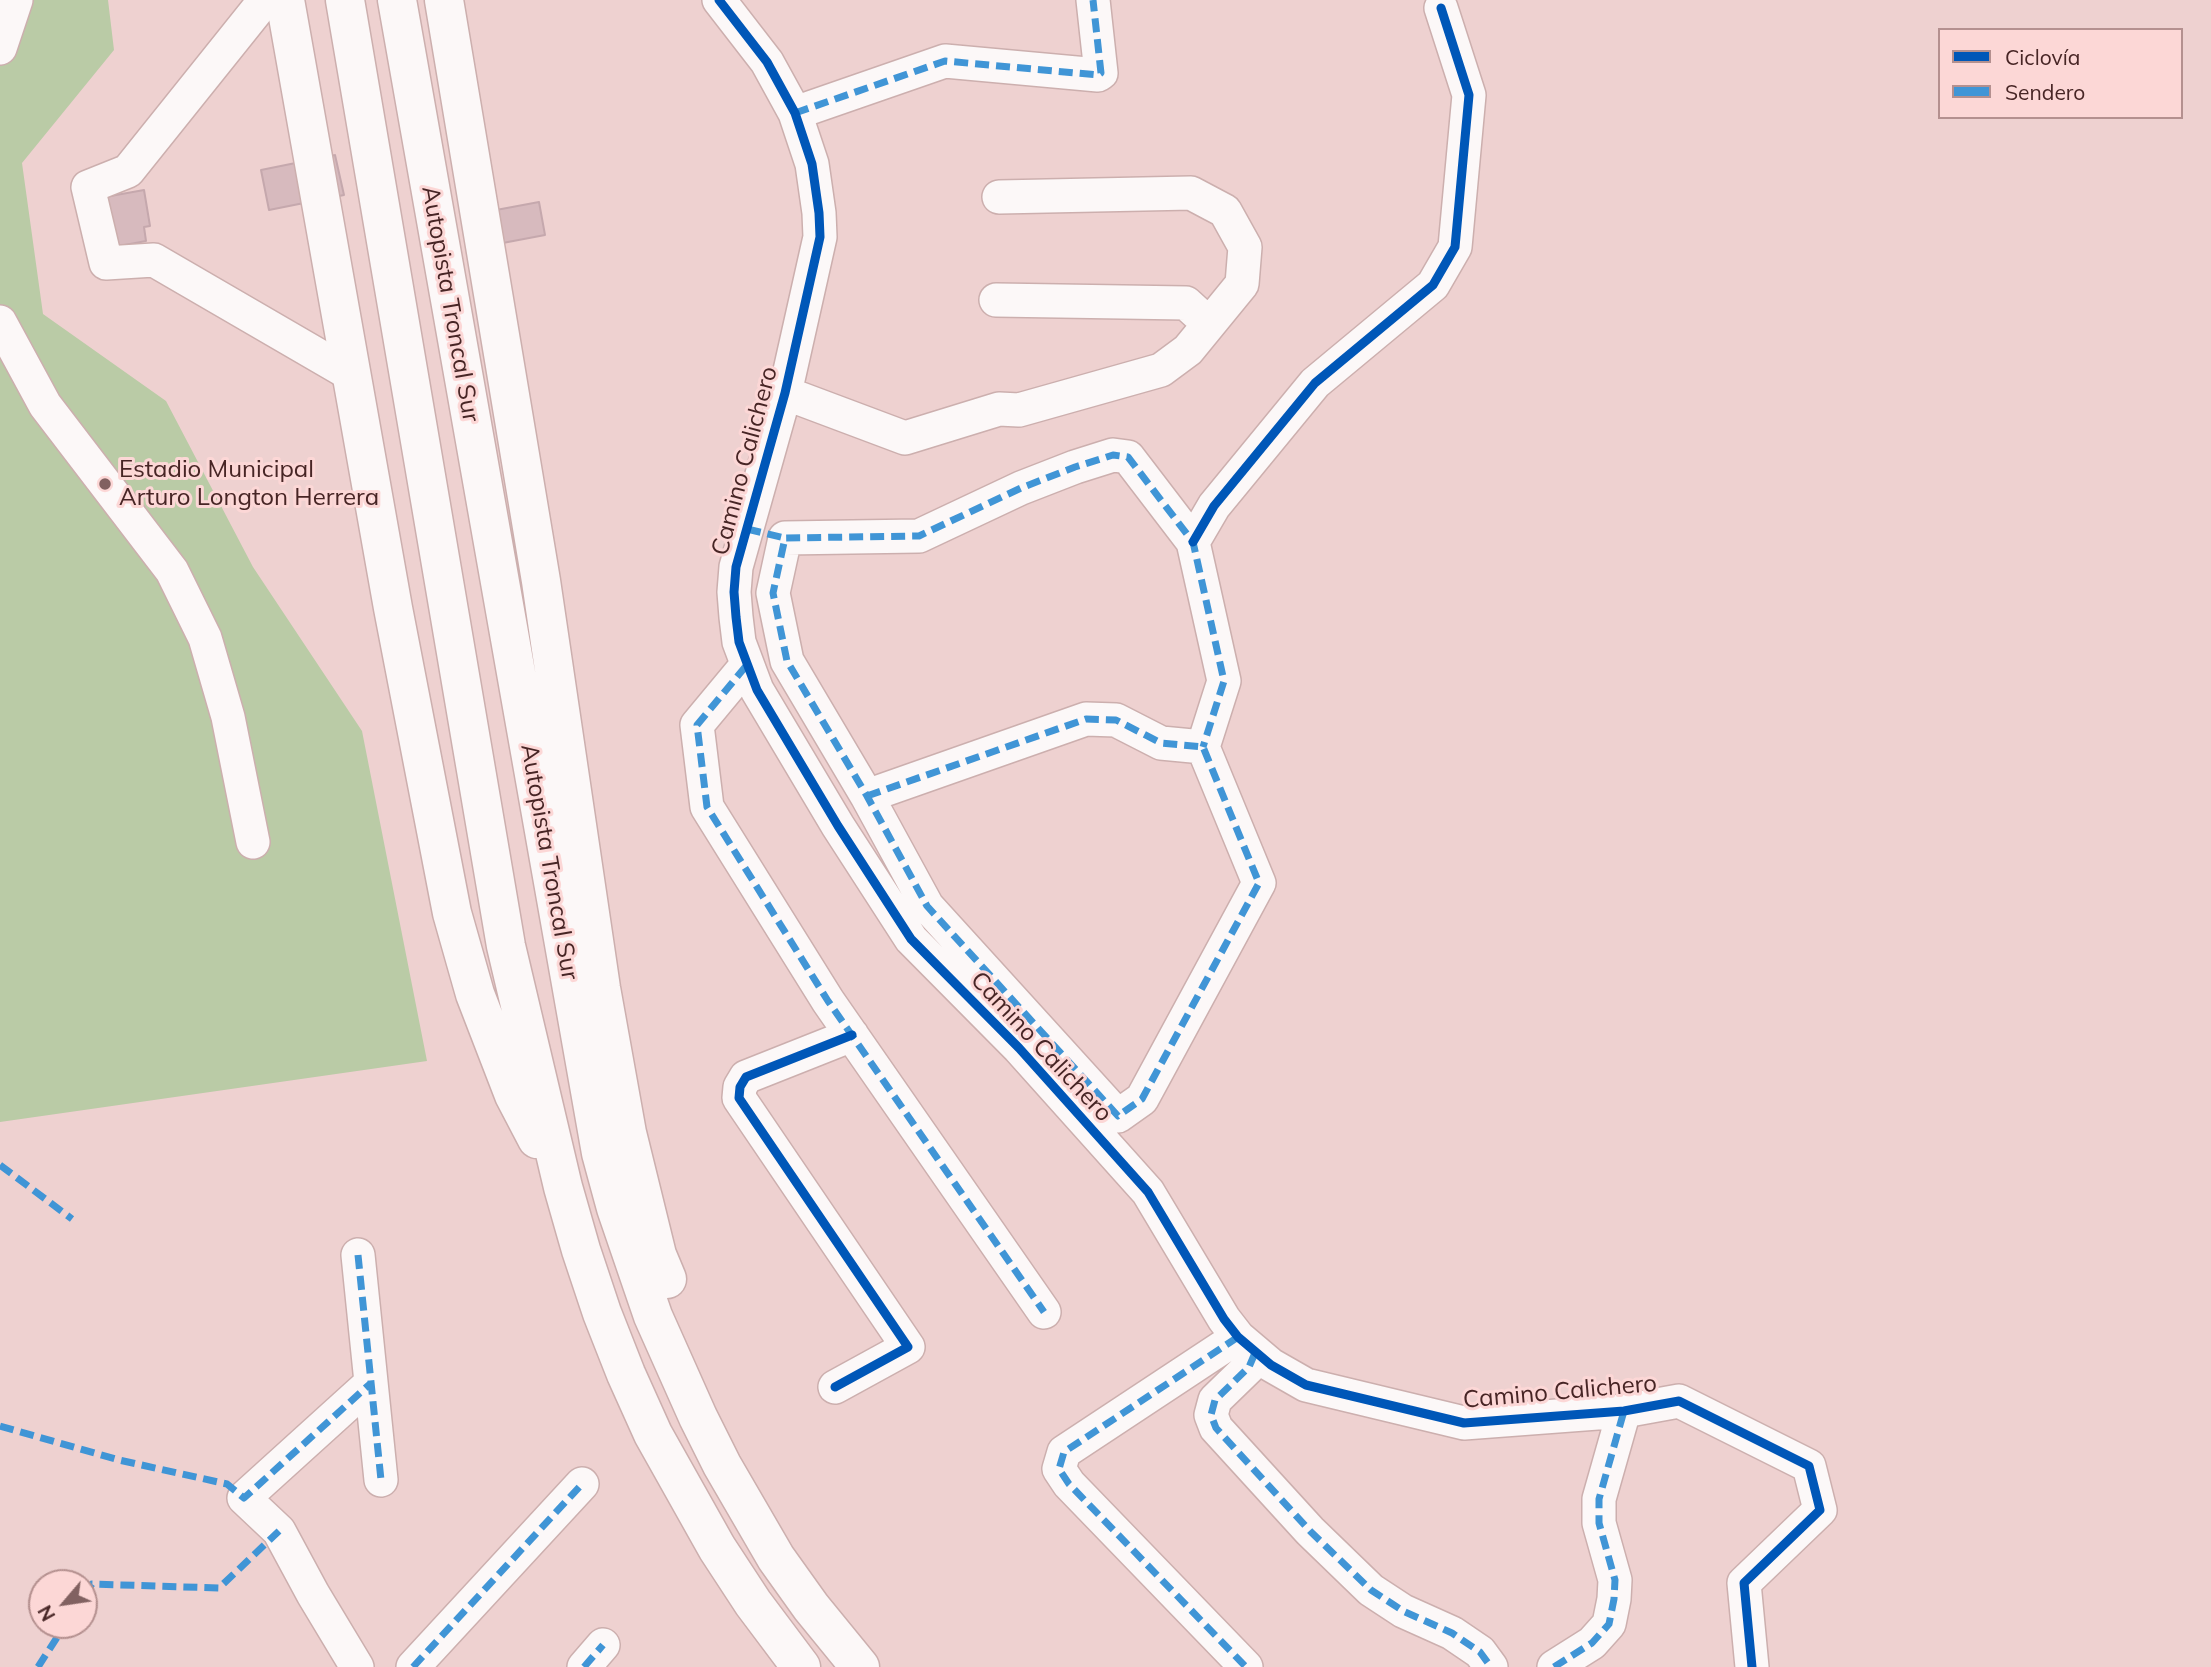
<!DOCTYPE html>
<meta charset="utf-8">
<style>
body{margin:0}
#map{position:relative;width:2211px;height:1667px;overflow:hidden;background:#eed1d0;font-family:Mulish,sans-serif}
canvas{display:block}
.legend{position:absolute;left:1938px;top:28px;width:245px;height:91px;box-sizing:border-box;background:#fcd7d6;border:2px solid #b4908f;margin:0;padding:9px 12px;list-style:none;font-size:21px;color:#472525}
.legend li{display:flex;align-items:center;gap:14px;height:35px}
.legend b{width:35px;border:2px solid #b4908f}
.north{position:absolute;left:28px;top:1569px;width:70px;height:70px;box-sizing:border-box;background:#fcd7d6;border:2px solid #b4908f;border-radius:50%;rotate:241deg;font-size:19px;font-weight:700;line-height:28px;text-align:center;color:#472525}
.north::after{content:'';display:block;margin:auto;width:24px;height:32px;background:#816161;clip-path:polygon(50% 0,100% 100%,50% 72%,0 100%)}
</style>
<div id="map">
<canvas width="2211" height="1667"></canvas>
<ul class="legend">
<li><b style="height:9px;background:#0057b8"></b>Ciclovía</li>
<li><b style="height:9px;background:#4095d6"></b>Sendero</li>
</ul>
<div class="north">N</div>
</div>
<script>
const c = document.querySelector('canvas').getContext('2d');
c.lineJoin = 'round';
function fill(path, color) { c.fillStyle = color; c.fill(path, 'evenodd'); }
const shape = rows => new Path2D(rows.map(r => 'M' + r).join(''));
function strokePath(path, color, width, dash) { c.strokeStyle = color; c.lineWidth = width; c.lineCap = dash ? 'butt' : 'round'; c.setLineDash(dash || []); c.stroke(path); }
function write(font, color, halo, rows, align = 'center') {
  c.font = font + ' Mulish,sans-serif'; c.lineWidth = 6; c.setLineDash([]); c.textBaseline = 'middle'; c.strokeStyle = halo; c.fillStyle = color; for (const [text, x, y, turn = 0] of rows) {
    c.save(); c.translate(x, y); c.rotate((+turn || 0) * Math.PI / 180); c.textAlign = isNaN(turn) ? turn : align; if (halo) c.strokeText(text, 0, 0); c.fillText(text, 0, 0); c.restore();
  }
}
fill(shape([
 [0,0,108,0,114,50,22,163,43,314,166,401,253,567,362,731,427,1061,0,1122]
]), '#bacba6');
const building = shape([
 [335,155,344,195,269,210,261,170,335,155],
 [144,190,150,226,144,227,146,241,114,247,105,197,144,190],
 [539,202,545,235,471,249,464,216,539,202]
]);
fill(building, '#d7babe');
strokePath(building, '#c5a8ad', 2);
const minor = shape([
 [265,0,128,171,88,187,106,263,154,260,352,375],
 [719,0,767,62,795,113,812,164,819,213,820,237,785,393,736,567,734,592,736,617,739,642,757,690,838,826,911,939,1019,1048,1148,1192,1224,1319,1238,1337,1271,1365,1306,1385,1464,1423,1624,1411,1679,1401,1809,1466,1820,1510,1744,1583,1752,1667],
 [0,48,16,0],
 [795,113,945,61,1098,75,1101,73,1093,0],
 [996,300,1186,303,1209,324],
 [0,322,45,405,172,571,205,638,228,717,253,842],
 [785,393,905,438,999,409,1019,410,1161,370,1188,350,1242,284,1245,247,1225,211,1191,193,999,197],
 [1193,542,1214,506,1315,383,1433,285,1455,247,1469,95,1441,8],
 [746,666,697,725,707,807,828,1001,1044,1312],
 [867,796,1086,719,1116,720,1161,743,1203,747,1259,883,1142,1099,1118,1116,927,906,867,796,787,661,773,593,785,538,919,536,1021,488,1075,467,1113,455,1128,457,1193,542,1224,681,1203,747],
 [358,1255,381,1480],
 [1238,1337,1064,1452,1059,1469,1069,1484,1246,1667],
 [1255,1353,1249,1367,1215,1400,1211,1415,1216,1428,1310,1531,1371,1590,1403,1611,1452,1633,1480,1652,1491,1667],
 [835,1387,908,1347,739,1098,740,1087,746,1077,852,1035],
 [357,1667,313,1594,279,1531,244,1498,371,1383],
 [413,1667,582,1484],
 [584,1667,603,1645],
 [1554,1667,1592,1643,1609,1624,1614,1599,1615,1580,1599,1523,1599,1499,1624,1411]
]);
const highway = shape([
 [285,0,393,608,452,913,475,994,514,1095,537,1139],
 [345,0,506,946,563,1187,581,1250,602,1313,626,1374,653,1434,717,1548,753,1603,801,1667],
 [397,0,601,1153,616,1208,653,1316,698,1417,722,1465,776,1558,811,1607,860,1667],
 [444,0,541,581,601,988,627,1133,657,1255,667,1279]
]);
strokePath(minor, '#ccafae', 36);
strokePath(highway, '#ccafae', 41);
strokePath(minor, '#fcf8f8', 33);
strokePath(highway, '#fcf8f8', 38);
strokePath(shape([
 [795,113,945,61,1098,75,1101,73,1093,0],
 [747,529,785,538],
 [746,666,697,725,707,807,828,1001,1044,1312],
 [867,796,1086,719,1116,720,1161,743,1203,747,1259,883,1142,1099,1118,1116,927,906,867,796,787,661,773,593,785,538,919,536,1021,488,1075,467,1113,455,1128,457,1193,542,1224,681,1203,747],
 [0,1165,72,1219],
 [358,1255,381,1480],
 [1238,1337,1064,1452,1059,1469,1069,1484,1246,1667],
 [1255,1353,1249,1367,1215,1400,1211,1415,1216,1428,1310,1531,1371,1590,1403,1611,1452,1633,1480,1652,1491,1667],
 [0,1426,119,1460,227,1484,244,1498,371,1383],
 [84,1595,92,1584,219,1588,279,1531],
 [38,1667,65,1625],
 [413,1667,582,1484],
 [584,1667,603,1645],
 [1554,1667,1592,1643,1609,1624,1614,1599,1615,1580,1599,1523,1599,1499,1624,1411]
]), '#4095d6', 7, [14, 7]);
strokePath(shape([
 [719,0,767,62,795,113,812,164,819,213,820,237,785,393,736,567,734,592,736,617,739,642,757,690,838,826,911,939,1019,1048,1148,1192,1224,1319,1238,1337,1271,1365,1306,1385,1464,1423,1624,1411,1679,1401,1809,1466,1820,1510,1744,1583,1752,1667],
 [1193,542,1214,506,1315,383,1433,285,1455,247,1469,95,1441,8],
 [835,1387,908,1347,739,1098,740,1087,746,1077,852,1035]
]), '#0057b8', 9);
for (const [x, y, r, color] of [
 [105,484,7,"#816161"]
]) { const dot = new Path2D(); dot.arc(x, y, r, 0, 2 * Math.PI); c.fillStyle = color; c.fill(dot); strokePath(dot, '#fcd7d6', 2.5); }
write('24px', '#472525', '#fcd7d6', [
 ["Autopista Troncal Sur",450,304,80],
 ["Camino Calichero",745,461,-75],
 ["Autopista Troncal Sur",549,862,80],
 ["Camino Calichero",1041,1047,47],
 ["Camino Calichero",1560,1392,-5]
]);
write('24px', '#472525', '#fcd7d6', [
 ["Estadio Municipal",119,470],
 ["Arturo Longton Herrera",119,498]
], 'left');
</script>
